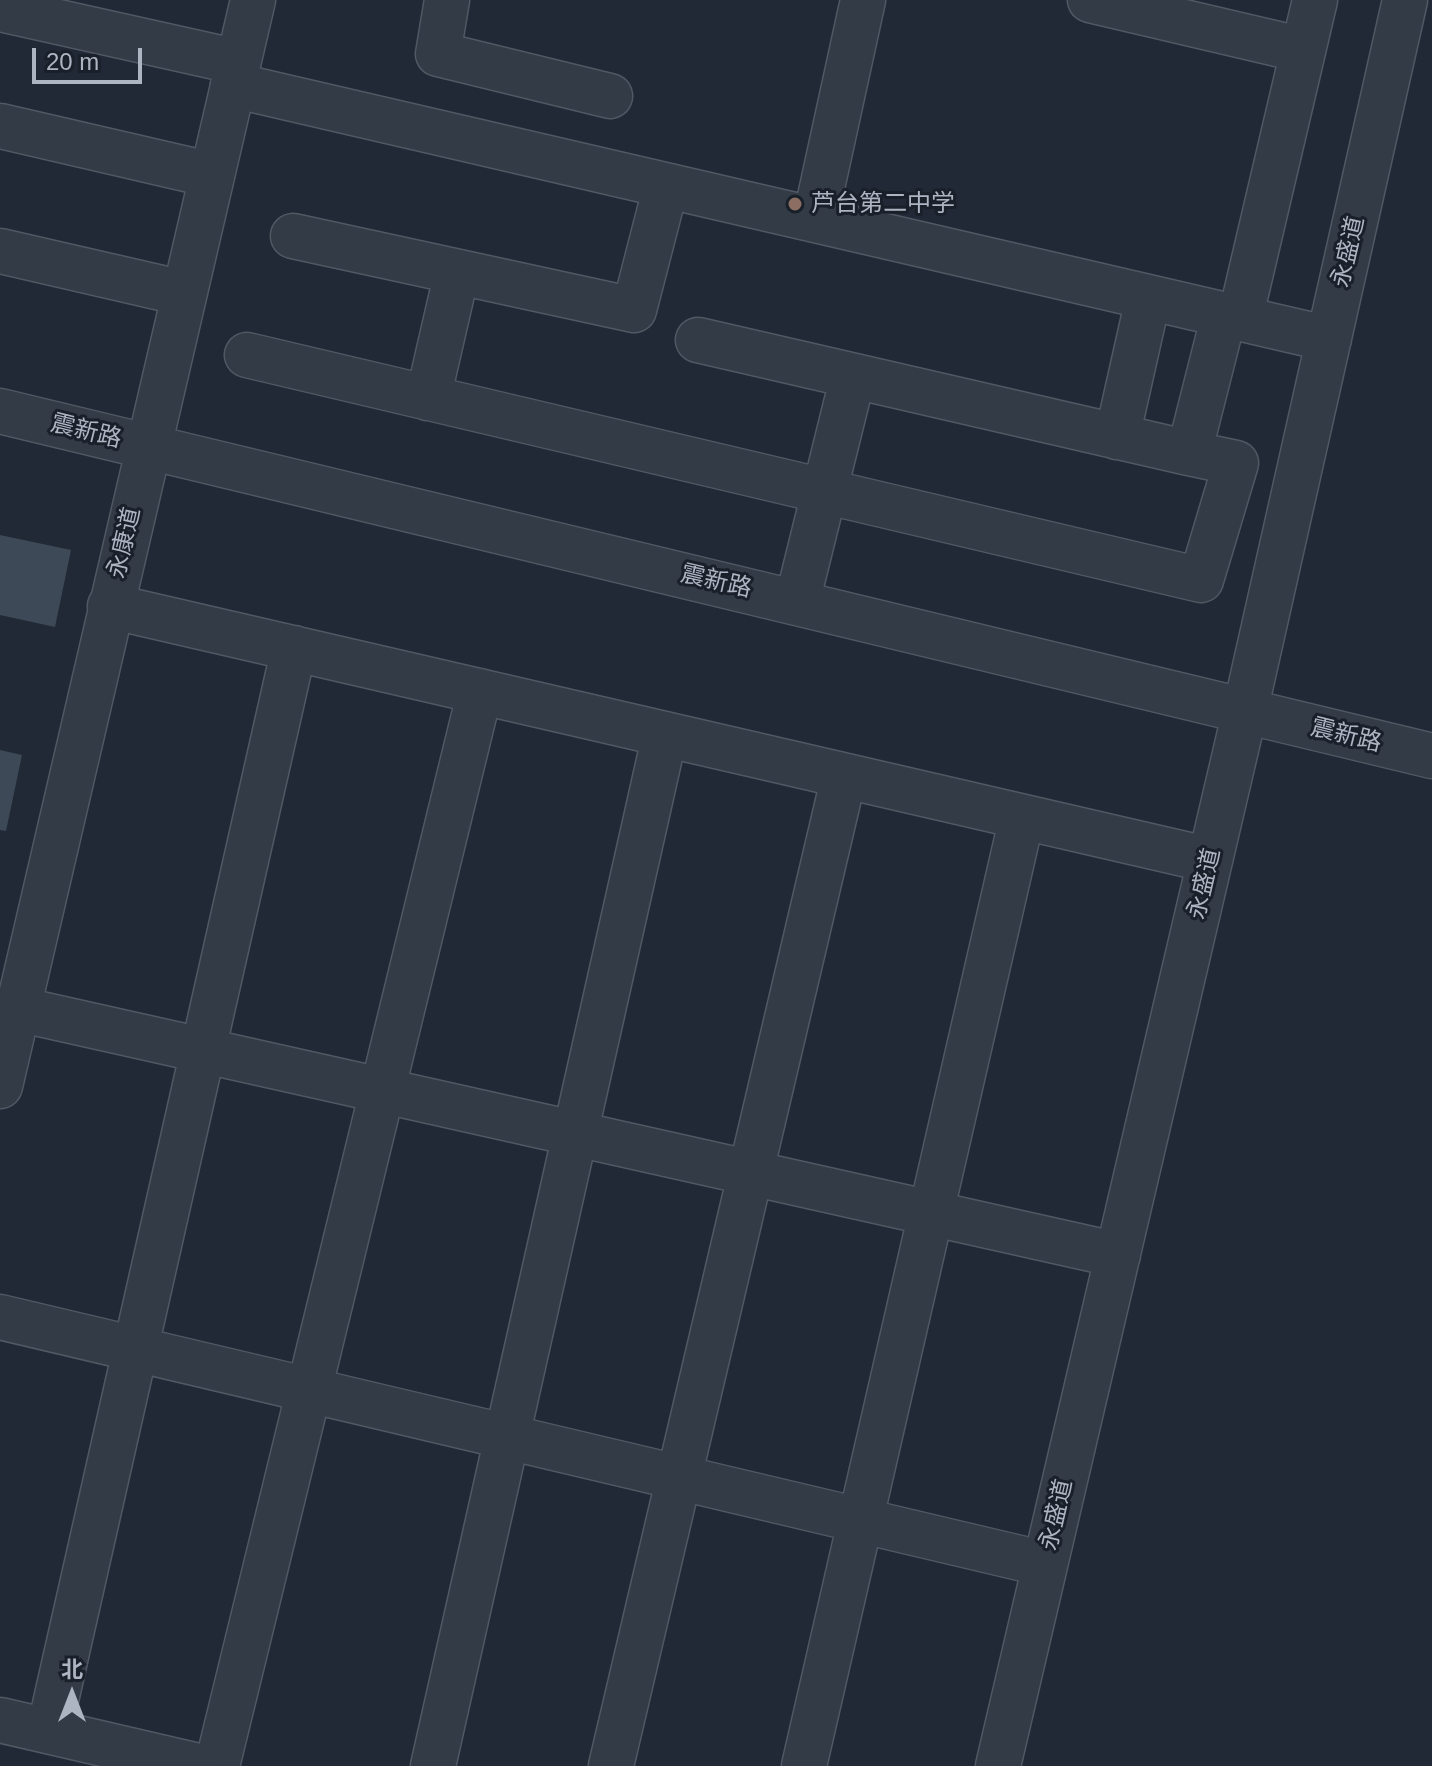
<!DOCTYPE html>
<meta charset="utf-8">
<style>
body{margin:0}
#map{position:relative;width:1432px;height:1766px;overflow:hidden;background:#202935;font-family:Helvetica,"Noto Sans SC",sans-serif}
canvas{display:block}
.north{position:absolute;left:32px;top:1654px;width:80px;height:80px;-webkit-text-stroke:6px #19202a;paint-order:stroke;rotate:0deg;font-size:22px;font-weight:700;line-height:32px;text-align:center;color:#adb5c3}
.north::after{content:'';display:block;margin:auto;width:28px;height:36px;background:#adb5c3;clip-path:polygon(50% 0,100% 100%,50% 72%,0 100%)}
.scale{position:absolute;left:32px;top:48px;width:110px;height:36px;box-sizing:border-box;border:4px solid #adb5c3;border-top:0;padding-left:10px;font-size:24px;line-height:28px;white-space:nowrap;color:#adb5c3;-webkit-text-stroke:6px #19202a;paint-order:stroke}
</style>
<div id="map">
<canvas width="1432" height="1766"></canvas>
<div class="north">北</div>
<div class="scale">20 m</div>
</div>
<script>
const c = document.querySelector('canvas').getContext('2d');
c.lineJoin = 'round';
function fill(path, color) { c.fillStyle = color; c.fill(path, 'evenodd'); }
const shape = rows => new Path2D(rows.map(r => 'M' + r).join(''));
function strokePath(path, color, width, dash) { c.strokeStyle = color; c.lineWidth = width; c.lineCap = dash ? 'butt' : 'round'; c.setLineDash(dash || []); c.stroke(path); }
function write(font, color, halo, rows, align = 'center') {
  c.font = font + ' Helvetica,"Noto Sans SC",sans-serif'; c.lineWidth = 6; c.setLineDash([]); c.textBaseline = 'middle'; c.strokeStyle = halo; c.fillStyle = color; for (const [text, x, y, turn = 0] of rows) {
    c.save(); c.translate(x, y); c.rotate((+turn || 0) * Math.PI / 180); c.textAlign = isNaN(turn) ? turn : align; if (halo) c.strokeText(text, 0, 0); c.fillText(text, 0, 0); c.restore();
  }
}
fill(shape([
 [0,535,71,550,55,627,0,615],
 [0,750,22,755,6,831,0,830]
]), '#3e4958');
const minor = shape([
 [447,0,438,54,610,96],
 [1090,0,1303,50],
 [0,9,238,62],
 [233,85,1329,339],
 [0,126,212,175],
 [815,220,863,0],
 [293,236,634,310,666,186],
 [0,251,183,293],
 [1240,319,1315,0],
 [698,340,1189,453],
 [247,355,1201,580,1236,463,1189,453,1224,315],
 [428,398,457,272],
 [1117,437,1148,299],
 [797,602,853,376],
 [110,606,1210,860],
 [18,1009,1118,1255],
 [0,1317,1045,1564],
 [49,1731,294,648],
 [217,1766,480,691],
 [433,1766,665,734],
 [611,1766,844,776],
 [804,1766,1022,817],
 [998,1766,1245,711,1405,0]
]);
const tertiary = shape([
 [0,411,1432,756],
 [0,1086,253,0],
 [0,1720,198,1766]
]);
strokePath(minor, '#505864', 47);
strokePath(tertiary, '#505864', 47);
strokePath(minor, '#333b46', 44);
strokePath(tertiary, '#333b46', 44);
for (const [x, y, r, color] of [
 [795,204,8,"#8d6e63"]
]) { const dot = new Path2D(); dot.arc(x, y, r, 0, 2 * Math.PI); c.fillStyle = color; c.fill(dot); strokePath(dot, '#19202a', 3); }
write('24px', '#adb5c3', '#19202a', [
 ["芦台第二中学",811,204]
], 'left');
write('24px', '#adb5c3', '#19202a', [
 ["永盛道",1349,252,-77],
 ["震新路",86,432,14],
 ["永康道",125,543,-77],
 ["震新路",716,582,13],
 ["震新路",1346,736,14],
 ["永盛道",1205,884,-77],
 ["永盛道",1057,1515,-77]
]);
</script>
